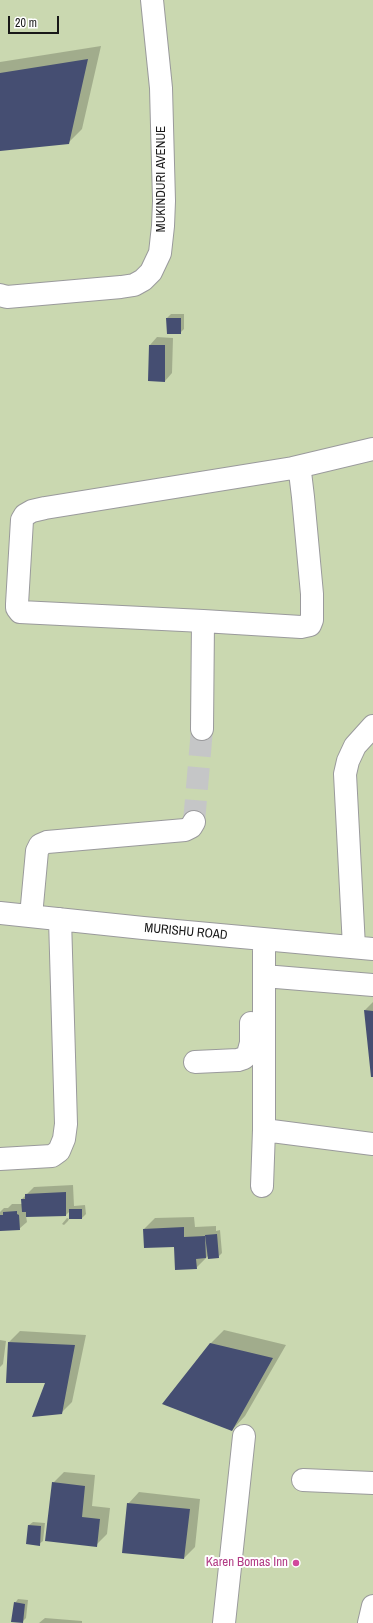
<!DOCTYPE html>
<style>
body{margin:0}
#map{position:relative;width:373px;height:1623px;overflow:hidden;background:#e4e5e6;font-family:"Archivo Narrow",sans-serif}
canvas{display:block}
.scale{position:absolute;left:8px;top:16px;width:51px;height:18px;box-sizing:border-box;border:2px solid #181818;border-top:0;padding-left:5px;font-size:12px;line-height:14px;white-space:nowrap;color:#181818;-webkit-text-stroke:3px #fff;paint-order:stroke}
</style>
<div id="map">
<canvas width="373" height="1623"></canvas>
<div class="scale">20 m</div>
</div>
<script>
const c = document.querySelector('canvas').getContext('2d');
c.lineJoin = 'round';
function fill(path, color) { c.fillStyle = color; c.fill(path, 'evenodd'); }
const shape = rows => new Path2D(rows.map(r => 'M' + r).join(''));
function strokePath(path, color, width, dash) { c.strokeStyle = color; c.lineWidth = width; c.lineCap = dash ? 'butt' : 'round'; c.setLineDash(dash || []); c.stroke(path); }
function write(font, color, halo, rows, align = 'center') {
  c.font = font + ' "Archivo Narrow",sans-serif'; c.lineWidth = 4; c.setLineDash([]); c.textBaseline = 'middle'; c.strokeStyle = halo; c.fillStyle = color; for (const [text, x, y, turn = 0] of rows) {
    c.save(); c.translate(x, y); c.rotate((+turn || 0) * Math.PI / 180); c.textAlign = isNaN(turn) ? turn : align; if (halo) c.strokeText(text, 0, 0); c.fillText(text, 0, 0); c.restore();
  }
}
fill(shape([
 [0,0,373,0,373,1623,0,1623]
]), '#cad8b0');
fill(shape([
 [101,46,82,129,68,143,0,150,0,62],
 [171,314,184,314,184,329,180,333,167,318],
 [157,337,173,338,172,373,165,381,150,345],
 [373,1002,373,1076,365,1010],
 [73,1185,74,1206,85,1205,86,1214,82,1218,70,1211,66,1215,26,1216,27,1222,19,1229,0,1230,0,1212,4,1208,8,1208,12,1204,23,1204,22,1199,34,1187],
 [194,1217,195,1227,216,1226,216,1231,220,1230,222,1253,218,1257,208,1256,196,1268,175,1246,144,1229,155,1218],
 [67,1218,69,1219,68,1221,64,1225,62,1224],
 [224,1330,286,1345,245,1416,232,1430,210,1344],
 [20,1331,86,1335,72,1402,61,1413,47,1382,9,1342],
 [0,1340,6,1341,3,1364,0,1367],
 [64,1472,95,1475,92,1506,110,1508,107,1534,96,1545,53,1483],
 [139,1492,200,1499,195,1547,184,1558,128,1504],
 [33,1522,45,1523,43,1541,39,1544,29,1525],
 [18,1599,28,1600,26,1618,22,1622,15,1603],
 [45,1618,82,1621,82,1623,39,1623]
]), '#0003');
fill(shape([
 [88,59,69,144,0,151,0,73],
 [166,318,181,318,181,334,167,334],
 [149,345,165,345,165,382,148,381],
 [364,1010,373,1011,373,1077,371,1077],
 [66,1192,66,1216,26,1217,26,1212,22,1212,21,1199,25,1199,25,1194],
 [69,1209,82,1209,82,1219,69,1219],
 [17,1211,17,1214,19,1215,20,1230,0,1231,0,1215,3,1215,3,1212],
 [184,1227,184,1237,205,1236,206,1258,196,1259,197,1269,175,1270,174,1247,144,1248,143,1229],
 [217,1234,219,1258,208,1259,205,1235],
 [8,1342,75,1345,62,1414,32,1417,45,1383,6,1383],
 [210,1343,273,1358,232,1431,162,1404],
 [52,1482,85,1486,82,1517,100,1519,97,1547,45,1541],
 [127,1503,190,1509,184,1559,122,1553],
 [28,1525,41,1526,40,1546,26,1544],
 [14,1602,25,1604,23,1623,11,1622]
]), '#454e72');
strokePath(shape([
 [194,822,202,729]
]), '#c5c6c7', 22, [22, 11]);
const minor = shape([
 [0,295,7,297,121,287,134,285,143,280,151,272,160,253,163,226,164,201,161,88,152,0],
 [293,468,373,449],
 [202,729,203,621,301,627,310,625,312,620,312,594,303,497,300,472,298,469,293,468,45,508,32,511,25,515,22,520,17,604,17,608,20,612,203,621],
 [0,913,143,928,373,949],
 [31,916,37,851,40,845,47,842,185,830,191,827,194,822],
 [354,947,345,774,348,761,355,746,373,726],
 [264,976,373,985],
 [195,1062,238,1060,244,1058,248,1054,251,1043,251,1023],
 [264,1130,373,1144],
 [0,1159,52,1156,59,1151,64,1139,66,1124,60,919],
 [262,1186,264,1130,264,939],
 [303,1480,373,1483],
 [224,1623,244,1436],
 [369,1623,373,1606]
]);
strokePath(minor, '#9a9a9c', 24);
strokePath(minor, '#fff', 22);
for (const [x, y, r, color] of [
 [296,1563,4,"#d1479c"]
]) { const dot = new Path2D(); dot.arc(x, y, r, 0, 2 * Math.PI); c.fillStyle = color; c.fill(dot); strokePath(dot, '#fff', 1.5); }
write('13px', '#181818', '#fff', [
 ["MUKINDURI AVENUE",162,179,-90],
 ["MURISHU ROAD",186,932,5]
]);
write('13px', '#b23c85', '#fff', [
 ["Karen Bomas Inn",288,1563]
], 'right');
</script>
